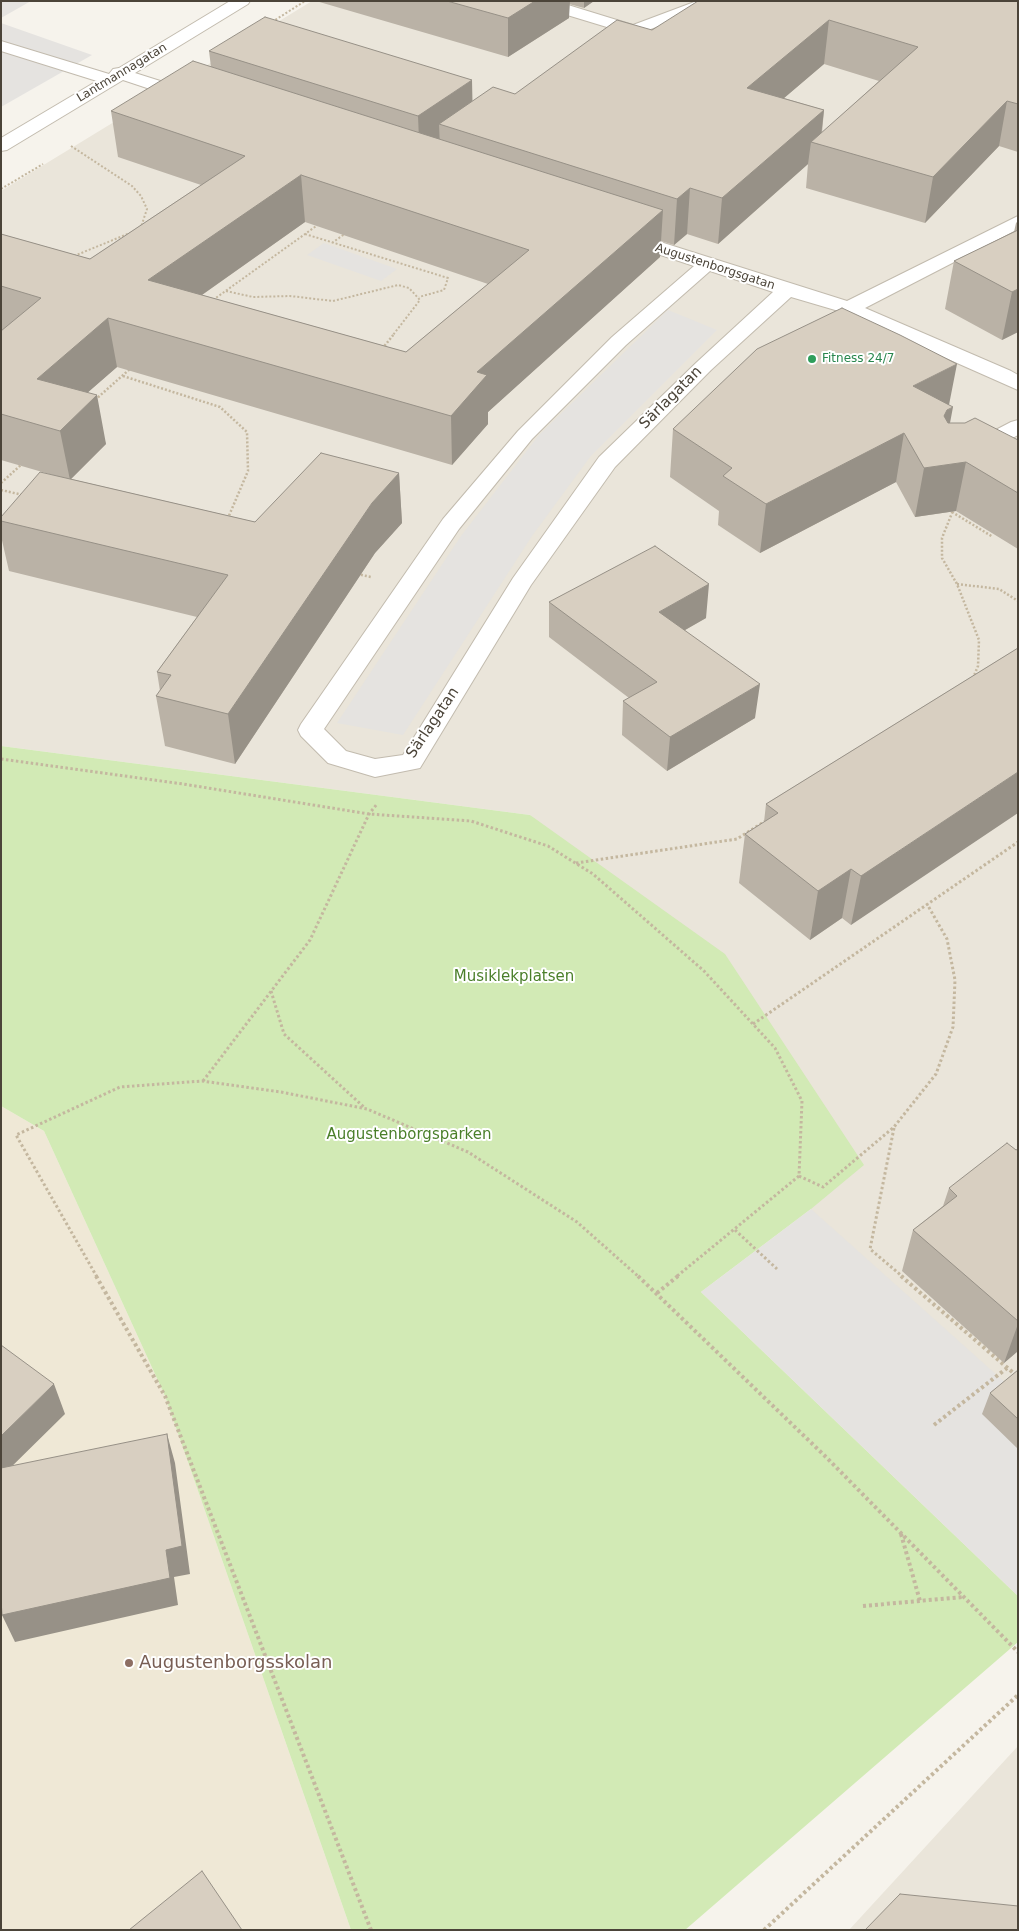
<!DOCTYPE html>
<meta charset="utf-8">
<style>
body{margin:0}
#map{position:relative;width:1019px;height:1931px;overflow:hidden;background:#f6f3ec;font-family:"DejaVu Sans",sans-serif}
canvas{display:block}
.frame{position:absolute;inset:0;border:2px solid #4b4439;pointer-events:none}
</style>
<div id="map">
<canvas width="1019" height="1931"></canvas>
<div class="frame"></div>
</div>
<script>
const c = document.querySelector('canvas').getContext('2d');
c.lineJoin = 'round';
function fill(path, color) { c.fillStyle = color; c.fill(path, 'evenodd'); }
const shape = rows => new Path2D(rows.map(r => 'M' + r).join(''));
function strokePath(path, color, width, dash) { c.strokeStyle = color; c.lineWidth = width; c.lineCap = dash ? 'butt' : 'round'; c.setLineDash(dash || []); c.stroke(path); }
function write(font, color, halo, rows, align = 'center') {
  c.font = font + ' "DejaVu Sans",sans-serif'; c.lineWidth = 4; c.setLineDash([]); c.textBaseline = 'middle'; c.strokeStyle = halo; c.fillStyle = color; for (const [text, x, y, turn = 0] of rows) {
    c.save(); c.translate(x, y); c.rotate((+turn || 0) * Math.PI / 180); c.textAlign = isNaN(turn) ? turn : align; if (halo) c.strokeText(text, 0, 0); c.fillText(text, 0, 0); c.restore();
  }
}
fill(shape([
 [312,1,1018,1,1018,1596,701,1292,811,1209,530,815,1,746,1,191],
 [1018,1746,1018,1930,849,1930]
]), '#eae5da');
fill(shape([
 [1,1106,44,1131,165,1396,351,1930,1,1930]
]), '#efe8d6');
fill(shape([
 [1,746,530,815,725,954,864,1165,811,1209,701,1292,1018,1596,1018,1642,685,1930,351,1930,165,1396,44,1131,1,1106]
]), '#d2eab5');
fill(shape([
 [1,1,31,1,1,18],
 [1,23,92,55,1,107],
 [324,243,397,269,381,281,307,255],
 [668,310,717,330,590,457,532,536,403,735,337,723,461,536,539,435],
 [811,1209,1018,1394,1017,1595,701,1292]
]), '#e5e3e0');
const minor = shape([
 [230,1,250,1,248,4,135,73,195,92,198,96,195,100,189,101,183,100,123,80,7,150,1,151,1,138,97,81,1,51,1,41,109,74,113,69,119,68,230,1],
 [529,1,555,1,633,25,697,1,720,1,718,4,640,33,608,48,602,46,600,43,602,40,620,31,531,4,529,1],
 [1018,216,1018,229,865,308,1011,371,1018,375,1018,390,842,312,791,297,711,370,615,467,531,585,420,768,375,777,328,763,301,736,298,730,301,724,443,519,518,431,612,337,694,266,618,241,616,237,618,233,625,231,632,233,847,301,1018,216],
 [710,271,773,292,697,362,599,457,513,578,403,755,375,759,346,751,324,729,459,529,532,439,626,345,710,271],
 [1018,420,1018,435,981,456,973,457,965,456,962,451,965,446,1011,422,1018,420]
]);
strokePath(minor, '#c2bbae', 2);
strokePath(shape([
 [272,22,305,1],
 [71,146,132,186,141,196,147,209,141,227],
 [1,189,43,164],
 [305,234,448,278,444,290,419,297],
 [332,243,346,233],
 [74,256,130,233],
 [226,291,253,297,290,296,333,301,398,285,409,288,420,300,393,335],
 [213,300,319,224]
]), '#c4b79f', 2, [2, 2]);
strokePath(shape([
 [382,349,394,334],
 [123,376,220,407,247,432,248,471,228,518],
 [95,400,131,368],
 [1,483,22,464],
 [1,490,23,495],
 [954,508,942,538,942,558,957,584,979,640,978,666,973,678],
 [952,512,993,537],
 [357,574,371,577],
 [957,584,999,589,1018,601]
]), '#c4b79f', 2.5, [2, 2]);
strokePath(shape([
 [1,759,183,784,369,814,471,821,548,846,593,874,704,971,775,1048,802,1101,799,1176,676,1277],
 [576,863,737,839,767,820],
 [271,991,284,1034,366,1109],
 [753,1024,1018,842],
 [203,1081,310,940,369,814,377,804],
 [894,1128,870,1249,903,1277],
 [799,1176,823,1187,894,1127,936,1074,953,1027,955,980,947,939,927,904],
 [735,1230,777,1269],
 [97,1277,16,1135,120,1087,202,1081,281,1092,367,1109,468,1152,577,1222,639,1277]
]), '#c4b79f', 3, [2.5, 2.5]);
strokePath(shape([
 [96,1276,165,1396,371,1930],
 [638,1276,827,1458,1018,1652],
 [901,1276,1018,1377],
 [657,1293,678,1276],
 [934,1425,1007,1368],
 [901,1534,920,1601],
 [863,1606,963,1597],
 [764,1930,1018,1695]
]), '#c4b79f', 4, [3, 3]);
fill(minor, '#fff');
fill(shape([
 [316,1,594,1,584,8,569,4,569,18,508,57],
 [1018,1,1018,152,999,146,925,223,806,188,808,164,718,244,687,234,674,245,661,241,660,257,488,412,488,424,452,465,117,367,88,392,106,444,71,479,255,522,399,473,402,523,375,553,235,764,165,746,156,696,160,691,157,672,197,617,9,571,1,536,1,517,56,476,1,460,1,234,90,259,201,185,118,157,111,111,211,67,209,51,472,101,515,94,652,30],
 [824,64,879,81,822,133,824,110,784,98],
 [305,222,488,284,406,352,202,295],
 [1018,221,1018,332,1002,340,945,309,954,261,1014,232,1016,223],
 [949,404,950,423,1018,440,1018,549,956,511,915,517,896,482,760,553,718,525,719,511,670,477,673,429],
 [549,602,706,618,685,630,755,718,667,771,622,735,623,701,629,698,549,637],
 [1018,648,851,925,842,918,810,940,739,883,745,834,764,822,766,804],
 [1018,1149,1018,1351,1004,1363,902,1271,913,1230,943,1206,949,1188],
 [1018,1370,1018,1449,982,1414,990,1393]
]), '#bab2a6');
fill(shape([
 [535,1,570,1,569,18,508,57,508,18],
 [584,1,594,1,584,8],
 [829,20,824,64,743,133,747,88],
 [472,80,473,126,439,124,440,149,420,163,418,116],
 [1007,101,999,146,925,223,933,177],
 [824,110,820,145,811,142,808,164,718,244,722,198],
 [301,175,305,222,155,328,148,280],
 [690,188,687,234,674,245,677,199],
 [663,210,660,257,488,412,488,424,452,465,451,416,477,372],
 [1018,289,1018,332,1002,340,1012,292],
 [108,318,117,367,47,428,37,379],
 [957,364,948,410,953,407,944,455,913,386],
 [97,395,106,444,70,480,60,431],
 [904,433,896,482,760,553,766,504],
 [966,462,956,511,915,517,924,468],
 [399,473,402,523,375,553,235,764,228,714,372,503],
 [709,584,706,618,657,646,659,612],
 [760,684,755,718,667,771,670,737],
 [1018,772,1018,813,851,925,861,876],
 [851,869,842,918,810,940,818,891],
 [1018,1324,1018,1351,1004,1363],
 [54,1384,65,1414,1,1477,1,1436],
 [167,1434,175,1463,190,1574,174,1577,178,1605,15,1642,2,1615,166,1550]
]), '#979187');
const building = shape([
 [447,1,535,1,508,18,447,1],
 [698,1,1018,1,1018,104,1007,101,933,177,811,142,918,47,829,20,747,88,824,110,722,198,690,188,677,199,439,124,493,87,515,94,617,20,652,30,698,1],
 [265,17,472,80,418,116,209,51,265,17],
 [193,61,663,210,477,372,487,375,451,416,108,318,37,379,97,395,60,431,1,414,1,331,41,298,1,286,1,234,90,259,245,156,111,111,193,61],
 [301,175,529,250,406,352,148,280,301,175],
 [1018,230,1018,289,1012,292,954,261,1018,230],
 [842,308,900,335,957,364,913,386,953,407,947,410,944,416,948,423,965,423,975,418,1018,440,1018,493,966,462,924,468,904,433,766,504,723,476,732,468,673,429,757,349,842,308],
 [321,453,399,473,372,503,228,714,156,696,171,675,157,672,228,575,1,521,1,517,40,472,255,522,321,453],
 [655,546,709,584,659,612,760,684,670,737,623,701,657,682,549,602,655,546],
 [1018,648,1018,772,861,876,851,869,818,891,745,834,778,813,766,804,1018,648],
 [1007,1143,1016,1150,1018,1149,1018,1321,913,1230,957,1196,949,1188,1007,1143],
 [1,1345,54,1384,1,1436,1,1345],
 [1018,1370,1018,1419,990,1393,1018,1370],
 [167,1434,182,1546,166,1550,170,1578,2,1615,1,1600,1,1468,167,1434],
 [202,1871,242,1930,129,1930,202,1871],
 [900,1894,1018,1906,1018,1930,865,1930,900,1894]
]);
fill(building, '#d8cfc1');
strokePath(building, '#979187', 1);
for (const [x, y, r, color] of [
 [812,359,5,"#2e9e5b"],
 [129,1663,5,"#8d6e63"]
]) { const dot = new Path2D(); dot.arc(x, y, r, 0, 2 * Math.PI); c.fillStyle = color; c.fill(dot); strokePath(dot, '#fff', 2); }
write('12px', '#4b4439', '#fff', [
 ["Lantmannagatan",122,73,-31],
 ["Augustenborgsgatan",715,267,18]
]);
write('12px', '#27864d', '#fff', [
 ["Fitness 24/7",822,359]
], 'left');
write('15px', '#4b4439', '#fff', [
 ["Särlagatan",671,398,-45],
 ["Särlagatan",433,723,-56]
]);
write('15px', '#4a7f2a', '#fff', [
 ["Musiklekplatsen",514,977],
 ["Augustenborgsparken",409,1135]
]);
write('18px', '#785e54', '#fff', [
 ["Augustenborgsskolan",139,1663]
], 'left');
</script>
